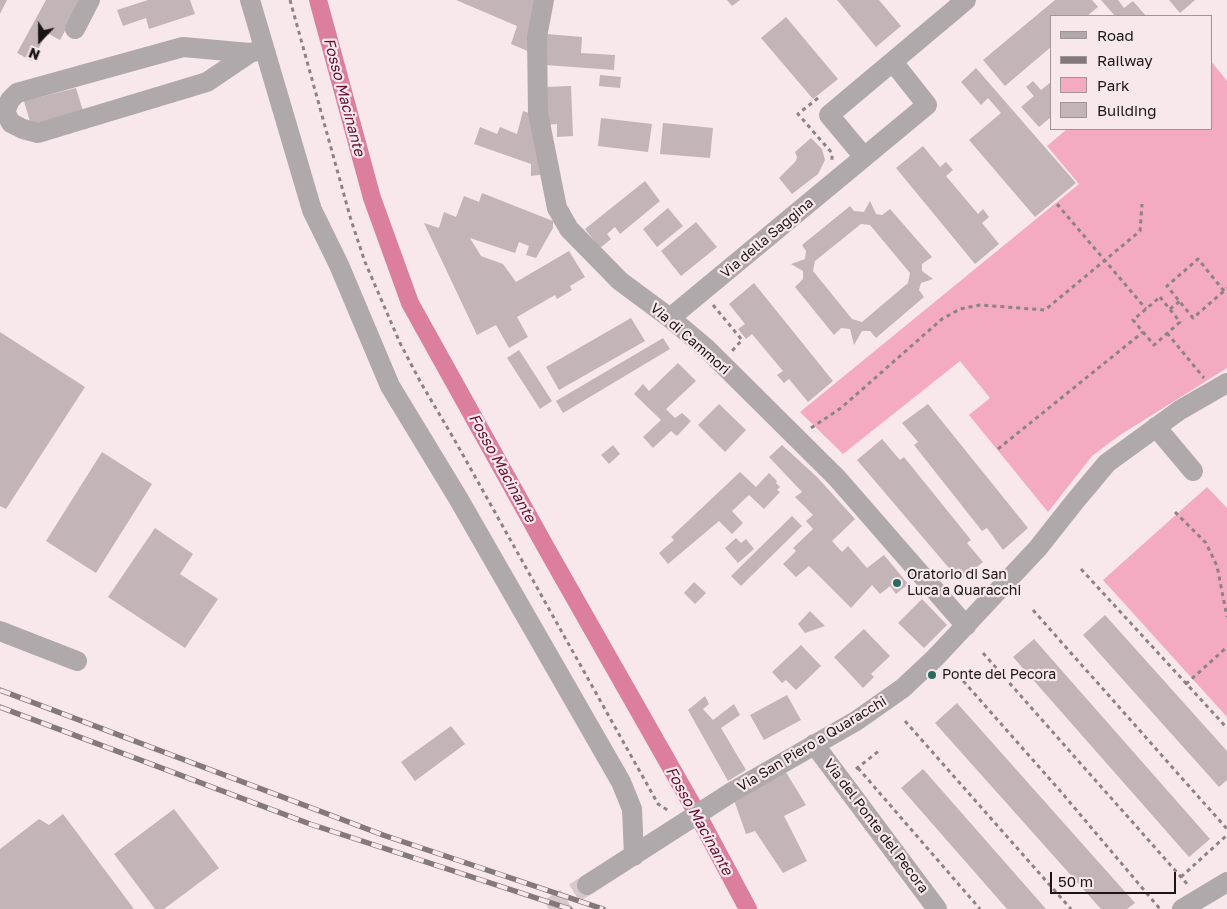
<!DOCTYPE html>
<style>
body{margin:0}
#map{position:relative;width:1227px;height:909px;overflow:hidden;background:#f8e8ec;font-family:"Golos Text",sans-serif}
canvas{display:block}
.legend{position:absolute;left:1050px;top:15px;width:162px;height:115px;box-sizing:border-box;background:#f8e8ec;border:1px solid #9f9497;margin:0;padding:6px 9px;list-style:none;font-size:15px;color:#1a1517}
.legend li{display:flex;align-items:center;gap:10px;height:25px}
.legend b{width:25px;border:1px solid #9f9497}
.north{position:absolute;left:15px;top:15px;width:50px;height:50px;-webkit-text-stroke:4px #f8e8ec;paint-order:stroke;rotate:202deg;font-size:14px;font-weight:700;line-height:20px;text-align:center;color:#1a1517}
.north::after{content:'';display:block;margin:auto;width:18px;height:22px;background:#1a1517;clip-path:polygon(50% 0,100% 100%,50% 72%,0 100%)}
.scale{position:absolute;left:1050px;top:872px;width:126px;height:22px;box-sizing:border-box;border:2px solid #1a1517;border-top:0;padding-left:6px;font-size:15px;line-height:18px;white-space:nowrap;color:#1a1517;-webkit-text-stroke:4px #f8e8ec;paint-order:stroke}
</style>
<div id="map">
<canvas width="1227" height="909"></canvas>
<ul class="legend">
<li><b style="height:6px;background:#b0a9ab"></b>Road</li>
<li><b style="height:6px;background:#83787b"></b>Railway</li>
<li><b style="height:14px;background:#f4abc2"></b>Park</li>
<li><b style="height:14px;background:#c3b4b8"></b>Building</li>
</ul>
<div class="north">N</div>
<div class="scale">50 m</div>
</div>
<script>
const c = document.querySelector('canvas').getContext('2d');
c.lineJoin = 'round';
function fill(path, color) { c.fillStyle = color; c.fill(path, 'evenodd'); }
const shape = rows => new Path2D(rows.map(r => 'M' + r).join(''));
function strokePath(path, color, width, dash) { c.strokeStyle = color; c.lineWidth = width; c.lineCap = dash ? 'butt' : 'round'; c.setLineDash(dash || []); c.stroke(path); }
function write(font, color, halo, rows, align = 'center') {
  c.font = font + ' "Golos Text",sans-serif'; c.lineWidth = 4.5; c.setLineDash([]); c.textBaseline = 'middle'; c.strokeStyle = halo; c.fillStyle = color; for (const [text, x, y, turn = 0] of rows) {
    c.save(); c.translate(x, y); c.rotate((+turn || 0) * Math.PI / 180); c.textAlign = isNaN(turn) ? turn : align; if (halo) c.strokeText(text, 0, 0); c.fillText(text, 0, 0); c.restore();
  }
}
fill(shape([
 [1211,61,1227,81,1227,368,1120,435,1092,456,1048,512,969,415,990,398,960,361,843,454,800,412,1079,184,1047,146,1067,129,1211,129],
 [1207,487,1227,508,1227,717,1103,580]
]), '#f4abc2');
strokePath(shape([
 [318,0,372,198,410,303,549,553,694,808,748,909]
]), '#dc7f9f', 18);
fill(shape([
 [0,0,7,0,0,14],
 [46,0,82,0,60,40,47,33,32,61,17,53],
 [148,0,190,0,195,14,149,29,146,18,123,26,117,10],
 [456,0,536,0,530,52,511,44,517,26],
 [727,0,740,0,732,6],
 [837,0,879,0,901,26,876,47],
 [1055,0,1092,0,1098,7,1087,16,1051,16,1051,47,1005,86,983,60],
 [1101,0,1118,0,1124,8,1133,1,1146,16,1115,16],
 [1169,0,1195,0,1180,13],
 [786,17,838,79,813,99,761,38],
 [547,34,582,37,581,53,615,55,614,70,545,65],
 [976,68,1076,183,1035,217,969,140,1001,113,988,98,981,105,961,82],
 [600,75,621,77,620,88,599,86],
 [1033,81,1041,90,1051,82,1051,117,1039,127,1021,107,1034,96,1026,87],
 [571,86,573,136,557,137,557,124,545,125,544,87],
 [76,88,83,111,31,125,24,101],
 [523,111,535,115,546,174,531,176,531,164,474,144,480,127,497,134,500,127,517,134],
 [601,118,652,124,648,152,598,146],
 [663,123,713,128,710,158,660,154],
 [811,138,822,149,825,160,818,174,792,194,779,178,796,161,797,157,795,152],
 [923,146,940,167,946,162,953,170,946,176,978,214,983,209,989,217,982,223,999,244,975,264,896,168],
 [645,181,660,201,620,234,615,227,607,234,611,239,600,248,585,229],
 [482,193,553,221,553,228,536,258,526,255,529,246,519,242,515,253,470,238,481,256,503,264,516,282,569,251,585,277,570,286,572,290,557,299,555,295,517,317,528,337,509,348,496,325,477,335,424,223,439,228,444,212,456,217,464,196,479,202],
 [870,201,876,214,882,215,890,209,932,257,922,264,922,271,933,279,921,283,919,290,924,297,876,338,870,331,862,331,854,345,850,329,841,328,834,335,795,287,803,279,803,271,791,264,805,259,806,251,802,245,850,206,854,211,864,212],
 [861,224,870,225,910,273,908,283,862,322,852,319,813,271,815,261],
 [668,208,683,226,657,247,643,229],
 [696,222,717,247,681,276,661,251],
 [754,283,833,381,808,402,789,379,784,383,777,375,783,371,752,334,746,339,738,329,745,324,729,304],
 [631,318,645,341,559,390,546,367],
 [0,332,85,387,6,509,0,506],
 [663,338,670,349,563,413,556,401],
 [519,350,552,401,540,409,507,358],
 [678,363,696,381,666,409,675,418,682,413,691,421,677,436,671,431,653,448,643,437,661,420,634,394,643,384,649,391],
 [719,404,746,430,725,452,698,425],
 [928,404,1028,528,1003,550,987,528,982,531,914,445,918,442,902,423],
 [882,439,900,460,904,457,971,540,967,543,983,562,960,581,857,460],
 [613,445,620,454,609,464,601,455],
 [782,445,817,477,855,519,832,541,842,552,848,546,867,568,884,555,908,584,896,594,890,586,880,594,872,585,851,608,809,566,796,577,783,564,796,551,793,548,813,529,806,521,813,515,795,497,802,492,769,457],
 [102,452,152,484,96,573,46,541],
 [740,472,756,487,769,473,777,481,776,483,780,487,777,490,780,492,764,509,749,495,732,511,743,523,732,534,719,521,668,564,659,553,674,540,671,537],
 [792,516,802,526,741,586,731,576],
 [155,528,193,554,180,574,218,599,185,648,108,597],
 [736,538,741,543,746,539,754,549,738,563,725,548],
 [694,582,706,593,695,604,684,593],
 [922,599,947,625,924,648,898,623],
 [810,611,825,626,805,633,798,624],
 [1105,615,1227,751,1227,780,1219,787,1083,635],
 [864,629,890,656,871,674,874,677,863,688,834,657],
 [1034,639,1210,839,1189,857,1013,657],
 [801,645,821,666,796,690,786,680,782,683,772,672],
 [787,695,801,720,764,740,750,715],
 [705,696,709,704,703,709,713,720,734,704,740,715,721,728,746,770,728,781,688,710],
 [957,703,1135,903,1127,909,1101,909,935,723],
 [451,726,465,744,415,781,401,762],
 [784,769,806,805,784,816,807,861,783,873,755,831,746,834,734,800],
 [923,769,1046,909,1007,909,901,788],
 [174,809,219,868,164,909,155,909,114,854],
 [63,814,134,909,0,909,0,849,39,819,49,825]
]), '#c3b4b8');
strokePath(shape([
 [549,909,587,885]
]), '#d7c8cc', 20, [20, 10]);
strokePath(shape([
 [290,0,351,220,365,262,400,343,421,383,454,439,658,804,669,811],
 [818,98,798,114,832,153,832,160],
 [1057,204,1146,309],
 [1224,291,1198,259,1167,286,1193,318,1224,291,1227,288],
 [1160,297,1180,322,1154,345,1133,320,1160,297],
 [713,305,742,340,732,351],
 [1170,309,1180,301],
 [1167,333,1204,378],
 [811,428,841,408,942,319,960,309,980,305,1045,310,1140,231,1142,204],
 [998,449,1143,332],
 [1175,512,1206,543,1217,566,1227,617],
 [1081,569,1227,728],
 [1033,610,1227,829],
 [983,653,1188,885],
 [958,675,1062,793,1160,909],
 [1186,684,1227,647],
 [905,721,1071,909],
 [858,768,980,909],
 [856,769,880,750],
 [1181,877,1227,835]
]), '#8d8285', 3, [4, 4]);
strokePath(shape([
 [250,0,312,210,339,265,390,386,458,498,621,782,632,809,634,856],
 [544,0,537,37,538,113,557,208,569,229,620,281,670,318,707,349,837,478,966,626],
 [75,29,90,0],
 [250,53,183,47,17,93,10,100,5,112,11,123,23,129,38,133,207,82,250,53,264,49],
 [864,157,829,115,966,0],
 [670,318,927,105,893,62],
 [1156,427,1193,471],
 [0,631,77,661],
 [814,744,937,909],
 [587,885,732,792,856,721,903,688,935,658,1038,548,1076,500,1107,463,1180,410,1227,383],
 [1182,909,1227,882]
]), '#b0a9ab', 20);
const rail = shape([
 [0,690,383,835,603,909],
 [0,707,310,824,570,909]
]);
strokePath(rail, '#83787b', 5.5);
strokePath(rail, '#f8e8ec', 4, [11]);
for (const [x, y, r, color] of [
 [897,583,5,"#286c5f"],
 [932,675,5,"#286c5f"]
]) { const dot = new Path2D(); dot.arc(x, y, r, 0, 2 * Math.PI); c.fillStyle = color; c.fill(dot); strokePath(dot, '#f8e8ec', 2); }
write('14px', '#1a1517', '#f8e8ec', [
 ["Via della Saggina",767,238,-40],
 ["Via di Cammori",690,339,41],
 ["Via San Piero a Quaracchi",812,744,-31],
 ["Via del Ponte del Pecora",876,826,53]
]);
write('14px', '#1a1517', '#f8e8ec', [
 ["Oratorio di San",907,575],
 ["Luca a Quaracchi",907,591],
 ["Ponte del Pecora",942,675]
], 'left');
write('italic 15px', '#630f36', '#f8e8ec', [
 ["Fosso Macinante",344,97,75],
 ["Fosso Macinante",502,468,61],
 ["Fosso Macinante",699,821,61]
]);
</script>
